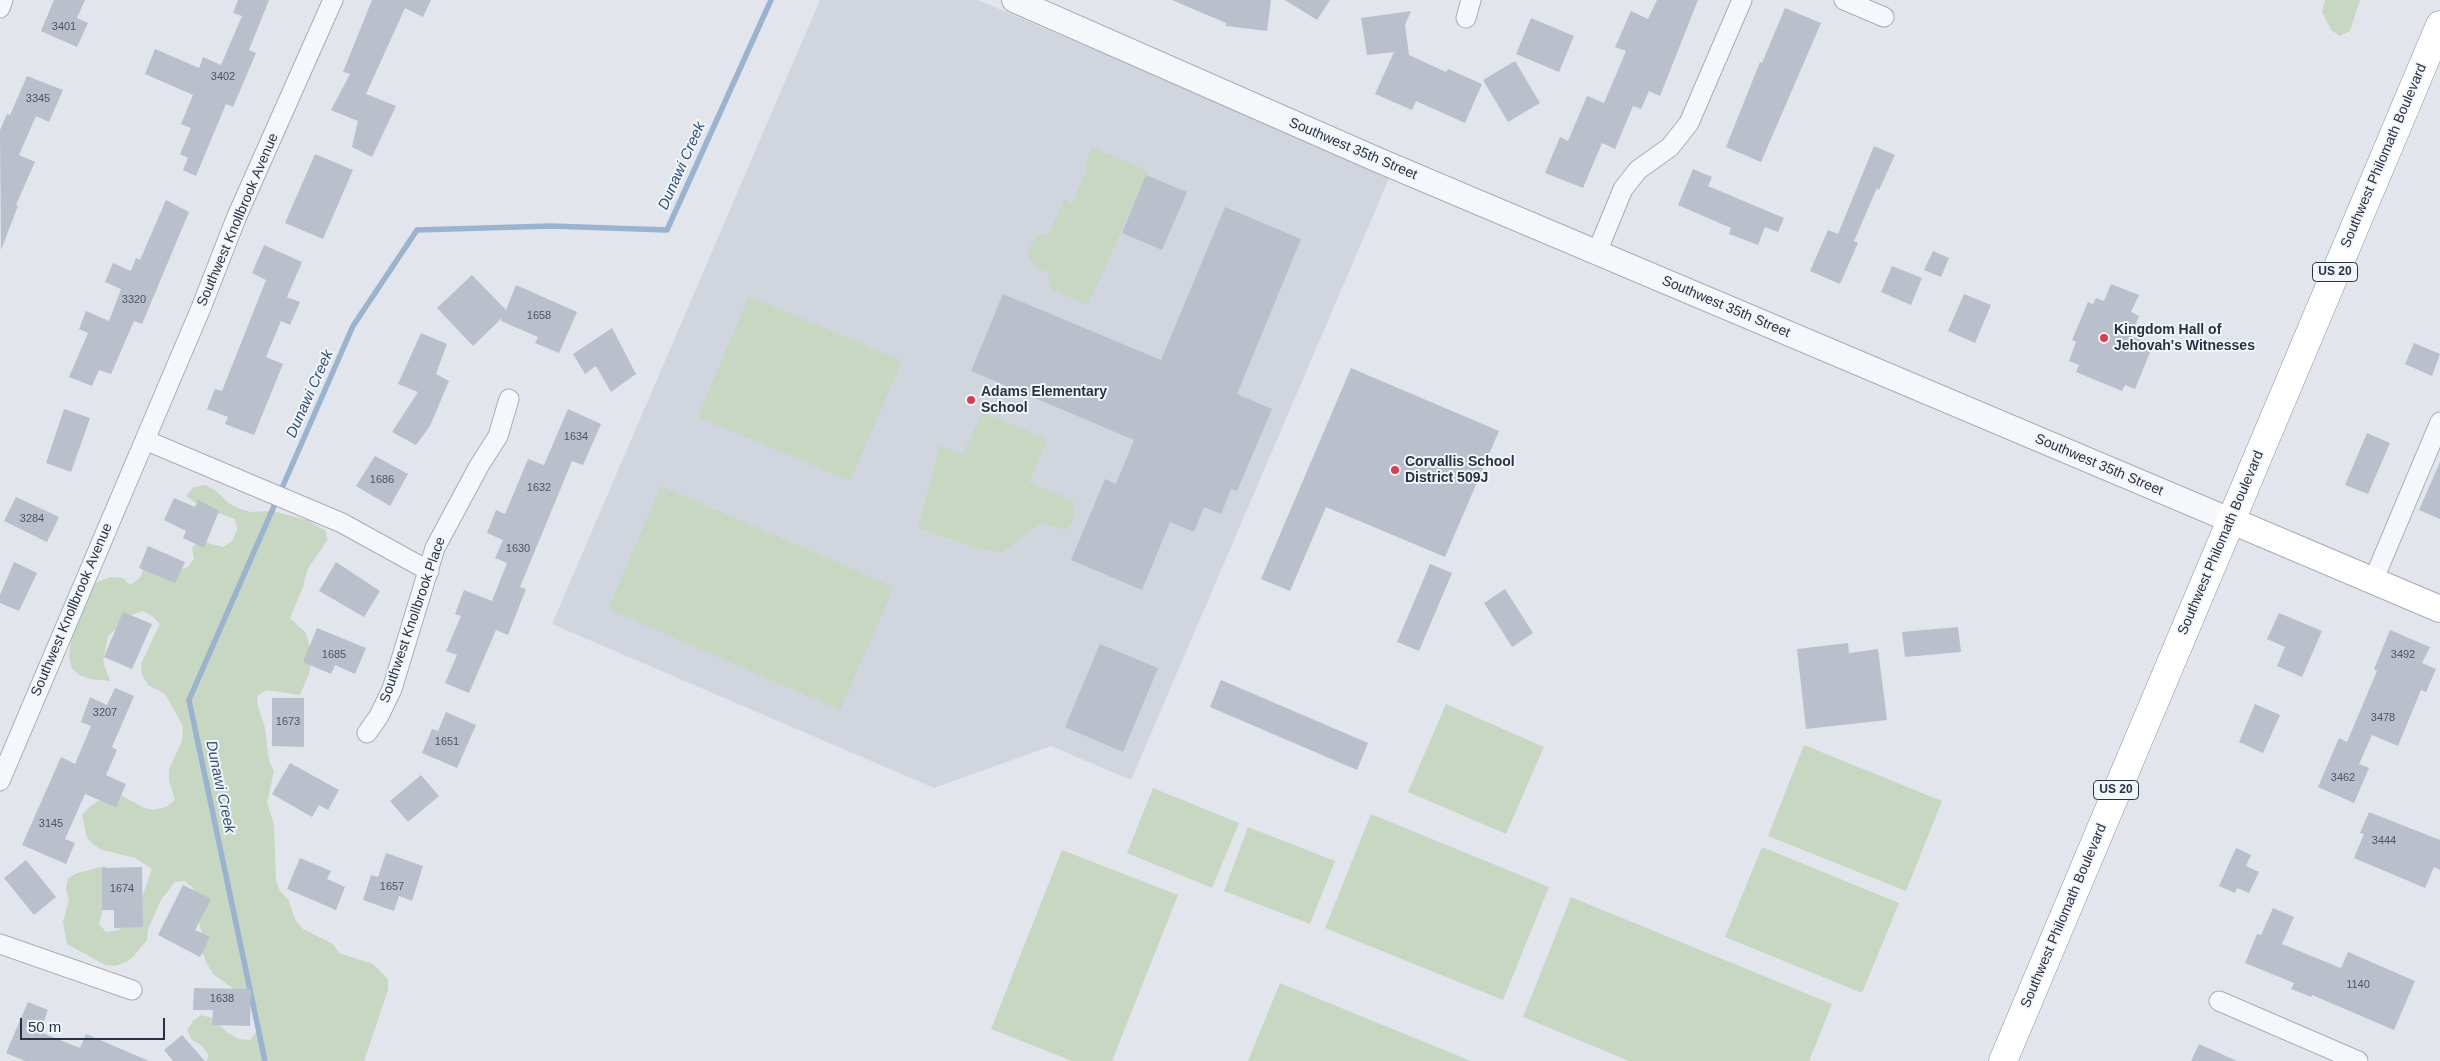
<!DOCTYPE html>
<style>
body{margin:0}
#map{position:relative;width:2440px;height:1061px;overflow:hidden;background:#e2e6ec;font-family:Arial,sans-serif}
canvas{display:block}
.scale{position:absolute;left:20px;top:1018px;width:145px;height:22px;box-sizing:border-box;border:2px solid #283246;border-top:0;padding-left:6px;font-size:15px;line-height:18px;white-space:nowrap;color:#283246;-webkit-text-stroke:4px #f2f5f9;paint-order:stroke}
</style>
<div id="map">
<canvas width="2440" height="1061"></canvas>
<div class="scale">50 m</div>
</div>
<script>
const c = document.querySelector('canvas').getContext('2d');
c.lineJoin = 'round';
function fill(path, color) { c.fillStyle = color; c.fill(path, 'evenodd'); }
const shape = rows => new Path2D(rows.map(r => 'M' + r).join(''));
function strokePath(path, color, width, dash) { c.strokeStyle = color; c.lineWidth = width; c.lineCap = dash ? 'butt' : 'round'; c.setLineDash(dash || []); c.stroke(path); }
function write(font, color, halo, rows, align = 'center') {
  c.font = font + ' Arial,sans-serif'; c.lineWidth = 4; c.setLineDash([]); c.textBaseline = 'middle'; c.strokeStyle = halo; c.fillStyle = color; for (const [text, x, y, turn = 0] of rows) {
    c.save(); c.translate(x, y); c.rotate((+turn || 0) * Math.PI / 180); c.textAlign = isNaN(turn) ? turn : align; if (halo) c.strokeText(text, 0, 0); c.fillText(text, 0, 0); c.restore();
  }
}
fill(shape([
 [820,0,978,0,1390,176,1131,780,1051,746,934,788,552,624]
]), '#d0d5de');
fill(shape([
 [2325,0,2360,0,2350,31,2340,36,2331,30,2322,12],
 [1092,147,1148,171,1088,305,1051,289,1048,273,1035,267,1027,253,1036,236,1049,234,1064,200,1072,204,1088,166,1085,164],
 [749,296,902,361,850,481,698,417],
 [982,412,1047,439,1029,482,1073,501,1075,514,1071,524,1065,530,1040,523,1003,552,979,549,918,528,940,445,963,454],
 [205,485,215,490,230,504,240,509,251,512,273,511,307,520,326,531,327,541,308,568,303,587,290,618,306,633,309,644,311,665,308,676,300,695,267,690,257,696,258,707,265,728,269,761,274,771,267,803,274,825,276,881,280,891,288,899,296,921,303,929,333,944,339,953,373,964,388,979,388,990,364,1061,207,1061,208,1054,201,1045,192,1040,187,1030,193,1021,201,1015,212,1018,228,1033,239,1039,250,1040,257,1031,252,1008,246,998,213,974,207,964,202,952,201,930,195,909,193,888,185,881,175,882,161,900,148,929,147,940,133,957,126,962,116,966,105,965,67,944,63,922,69,899,66,889,68,878,77,873,105,866,110,877,109,887,99,924,106,932,119,930,126,921,141,900,152,869,135,858,102,850,94,845,87,838,82,815,89,807,109,794,121,795,142,807,153,810,166,807,175,800,169,781,169,769,182,741,183,726,165,694,148,685,142,675,141,664,160,624,152,616,143,611,133,614,108,636,103,661,110,681,90,679,79,675,72,668,69,657,70,646,81,593,89,585,111,577,123,578,130,585,140,578,144,567,177,570,188,567,194,559,192,547,201,541,223,547,232,541,237,530,235,519,203,508,186,496,194,487],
 [661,486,894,587,840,710,608,609],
 [1446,704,1544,747,1506,834,1408,792],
 [1804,745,1942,801,1906,891,1768,836],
 [1153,788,1239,823,1212,888,1127,853],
 [1371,814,1549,887,1503,1000,1325,928],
 [1248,827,1335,861,1310,924,1224,891],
 [1762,847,1899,903,1862,993,1725,937],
 [1062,850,1178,895,1112,1061,1072,1061,991,1029],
 [1571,897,1832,1004,1809,1061,1629,1061,1523,1017],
 [1280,983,1471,1061,1248,1061]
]), '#c7d7c2');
strokePath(shape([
 [265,1061,189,700,353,326,417,230,551,226,667,230,771,0]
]), '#9ab3cf', 5.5);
fill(shape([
 [54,0,85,0,77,18,88,23,77,47,41,31],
 [238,0,269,0,249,50,256,53,233,107,226,104,196,176,183,170,188,158,180,154,191,128,181,124,193,95,145,74,155,49,199,68,203,57,221,65,242,16,233,13],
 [372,0,431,0,423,17,405,8,366,94,396,106,372,157,352,147,358,121,331,110,350,74,343,72],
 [1172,0,1271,0,1267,31,1226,26,1226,23],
 [1285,0,1330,0,1317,20],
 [1657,0,1698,0,1660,96,1649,91,1641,109,1633,106,1615,149,1602,143,1583,188,1545,173,1560,137,1568,141,1587,96,1604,103,1626,51,1615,47,1631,11,1648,19],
 [1785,8,1821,23,1761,162,1726,147,1760,62,1762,63],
 [1411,11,1405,25,1409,55,1446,72,1448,69,1482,84,1465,123,1416,101,1412,110,1375,94,1394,52,1367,55,1361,18],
 [1531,18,1574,36,1559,72,1516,54],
 [1515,61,1540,103,1508,122,1483,80],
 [27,76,63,90,49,122,36,116,19,155,35,162,16,205,18,206,1,250,0,130,7,114,10,115],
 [1874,146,1895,155,1879,190,1877,188,1854,241,1858,243,1840,284,1810,271,1828,230,1838,234],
 [315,154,353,170,323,239,285,223],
 [1693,169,1712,177,1708,186,1784,218,1778,232,1765,227,1758,245,1729,234,1731,228,1678,205],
 [1146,175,1187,192,1162,250,1122,233],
 [166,200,189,212,142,324,134,321,111,374,99,370,92,386,69,377,88,333,79,329,86,311,109,321,121,289,105,282,113,263,131,271,136,258,140,260],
 [1225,207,1301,239,1237,394,1272,409,1237,491,1231,489,1221,514,1204,507,1194,532,1170,522,1142,590,1071,560,1105,479,1116,484,1134,440,971,371,1003,294,1161,360],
 [264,245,302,262,287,297,300,302,290,325,281,321,266,357,283,364,254,435,225,424,228,417,207,409,215,389,222,391,266,280,252,273],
 [1933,251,1949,258,1941,277,1924,270],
 [1892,266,1922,278,1911,305,1881,292],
 [472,275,506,310,516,285,577,312,559,353,535,343,538,337,501,321,502,318,473,346,437,308],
 [2111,284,2139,295,2131,312,2139,316,2131,336,2153,345,2135,389,2125,385,2122,391,2076,372,2079,365,2069,361,2076,342,2072,340,2088,302,2093,304,2096,298,2104,301],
 [1964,294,1991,305,1975,343,1948,331],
 [612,328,636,374,611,392,596,366,585,374,573,354],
 [421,333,447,344,436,374,449,381,430,426,416,445,392,432,418,392,398,384],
 [2414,343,2440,354,2432,376,2405,364],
 [1351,368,1499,431,1445,557,1326,507,1290,591,1261,579],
 [64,409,90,418,71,472,46,463],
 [568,409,601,424,583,465,572,461,520,587,526,589,508,635,496,630,469,693,445,683,457,655,446,651,461,616,455,614,464,590,492,601,507,563,495,558,503,540,487,533,496,510,505,514,528,459,544,465],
 [2367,433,2390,443,2368,494,2345,485],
 [375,456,408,474,390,506,356,486],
 [2440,462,2440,519,2419,510],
 [16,497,59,517,47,542,4,521],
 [174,498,195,507,198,500,219,511,204,548,183,538,186,531,164,520],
 [148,546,185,562,175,583,139,568],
 [14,562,37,573,19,611,0,603,0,595],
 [336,562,380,591,364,617,319,591],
 [1430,564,1452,573,1419,651,1397,642],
 [1505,589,1533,633,1512,647,1484,603],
 [123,612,152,624,132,669,104,657],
 [2279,613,2322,631,2302,677,2277,666,2285,647,2267,639],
 [1958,627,1961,652,1905,657,1902,632],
 [317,628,366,648,355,674,335,665,331,674,303,662],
 [2390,630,2430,647,2422,663,2436,669,2426,692,2421,690,2398,746,2372,735,2359,764,2369,768,2354,803,2318,787,2339,738,2347,742,2377,671,2374,669],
 [1848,643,1849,653,1878,649,1887,720,1806,729,1797,649],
 [1100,644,1158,668,1123,752,1065,727],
 [1221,680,1368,743,1357,770,1210,707],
 [115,688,134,696,112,747,117,750,106,775,126,784,116,807,85,794,65,839,75,843,66,864,22,845,61,757,75,764,91,726,81,722,90,697,107,705],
 [272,698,304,698,304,747,272,746],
 [2255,704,2280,715,2263,753,2239,742],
 [446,712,476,725,457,768,422,753,432,729,438,731],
 [290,763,339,790,328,810,319,805,312,817,272,794],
 [421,775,439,796,408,822,390,801],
 [2369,812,2440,840,2440,870,2434,867,2425,888,2354,858,2364,834,2360,833],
 [2236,848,2251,855,2246,866,2259,872,2249,893,2237,888,2235,893,2219,886],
 [386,853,423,866,412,901,399,896,394,911,363,900,371,875,378,877],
 [300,858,331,871,327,879,345,887,336,910,287,889],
 [26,860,56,897,34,915,4,878],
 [142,867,143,927,114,928,114,910,102,910,102,868],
 [183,885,211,899,195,930,210,937,200,957,158,935],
 [2273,908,2294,917,2282,944,2341,968,2348,952,2415,981,2394,1030,2312,995,2311,997,2291,989,2294,983,2245,963,2257,934,2261,935],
 [194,988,251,989,250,1026,212,1025,213,1010,193,1010],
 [28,1002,48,1010,40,1032,80,1048,86,1034,149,1061,25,1061,6,1053],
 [182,1035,205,1061,173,1061,164,1050],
 [2199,1044,2237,1061,2191,1061]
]), '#b9bfcb');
const minor = shape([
 [1844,0,1884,17],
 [0,8,3,0],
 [1466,18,1471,0],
 [1597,252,1623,189,1638,170,1670,147,1689,123,1742,0],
 [145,440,342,523,429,571],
 [2373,581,2440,422],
 [367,733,379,716,392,689,435,548,479,466,498,436,509,399],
 [0,781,201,308,237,216,333,0],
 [0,944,132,990],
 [2219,1001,2358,1061]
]);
const tertiary = shape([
 [1014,0,1378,160,2230,520]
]);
const secondary = shape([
 [2230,520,2440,609]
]);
const trunk = shape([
 [2003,1061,2440,25]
]);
strokePath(minor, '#a6acb7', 21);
strokePath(tertiary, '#a6acb7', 26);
strokePath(secondary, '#a6acb7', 28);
strokePath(trunk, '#8892a4', 29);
strokePath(minor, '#f6f7fa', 19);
strokePath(tertiary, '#f6f7fa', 24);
strokePath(secondary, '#fff', 26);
strokePath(trunk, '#fff', 28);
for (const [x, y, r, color] of [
 [2104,338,5,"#dd3c50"],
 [971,400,5,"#dd3c50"],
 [1395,470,5,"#dd3c50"]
]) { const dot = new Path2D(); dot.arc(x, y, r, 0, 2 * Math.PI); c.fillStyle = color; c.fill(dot); strokePath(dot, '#f2f5f9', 2); }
write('11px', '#4c5567', null, [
 ["3401",64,27],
 ["3402",223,77],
 ["3345",38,99],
 ["3320",134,300],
 ["1658",539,316],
 ["1634",576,437],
 ["1686",382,480],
 ["1632",539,488],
 ["3284",32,519],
 ["1630",518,549],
 ["1685",334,655],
 ["3492",2403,655],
 ["3207",105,713],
 ["3478",2383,718],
 ["1673",288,722],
 ["1651",447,742],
 ["3462",2343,778],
 ["3145",51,824],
 ["3444",2384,841],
 ["1657",392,887],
 ["1674",122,889],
 ["1140",2358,985],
 ["1638",222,999]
]);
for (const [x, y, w] of [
 [2335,272,45],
 [2116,790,45]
]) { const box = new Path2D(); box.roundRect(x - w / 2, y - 9.5, w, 19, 4); c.fillStyle = '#f2f5f9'; c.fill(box); strokePath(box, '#283246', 1); }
write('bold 12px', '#283246', null, [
 ["US 20",2335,272],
 ["US 20",2116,790]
]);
write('14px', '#283246', '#f2f5f9', [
 ["Southwest 35th Street",1353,149,23],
 ["Southwest Philomath Boulevard",2384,156,-67],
 ["Southwest Knollbrook Avenue",238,220,-67],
 ["Southwest 35th Street",1726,307,23],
 ["Southwest 35th Street",2099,465,23],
 ["Southwest Philomath Boulevard",2221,543,-67],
 ["Southwest Knollbrook Avenue",72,610,-67],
 ["Southwest Knollbrook Place",413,620,-71],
 ["Southwest Philomath Boulevard",2064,916,-67]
]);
write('bold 14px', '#283246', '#f2f5f9', [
 ["Kingdom Hall of",2114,330],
 ["Jehovah's Witnesses",2114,346],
 ["Adams Elementary",981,392],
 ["School",981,408],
 ["Corvallis School",1405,462],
 ["District 509J",1405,478]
], 'left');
write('italic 15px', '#2d507f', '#f2f5f9', [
 ["Dunawi Creek",682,166,-66],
 ["Dunawi Creek",310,394,-66],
 ["Dunawi Creek",220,787,78]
]);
</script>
